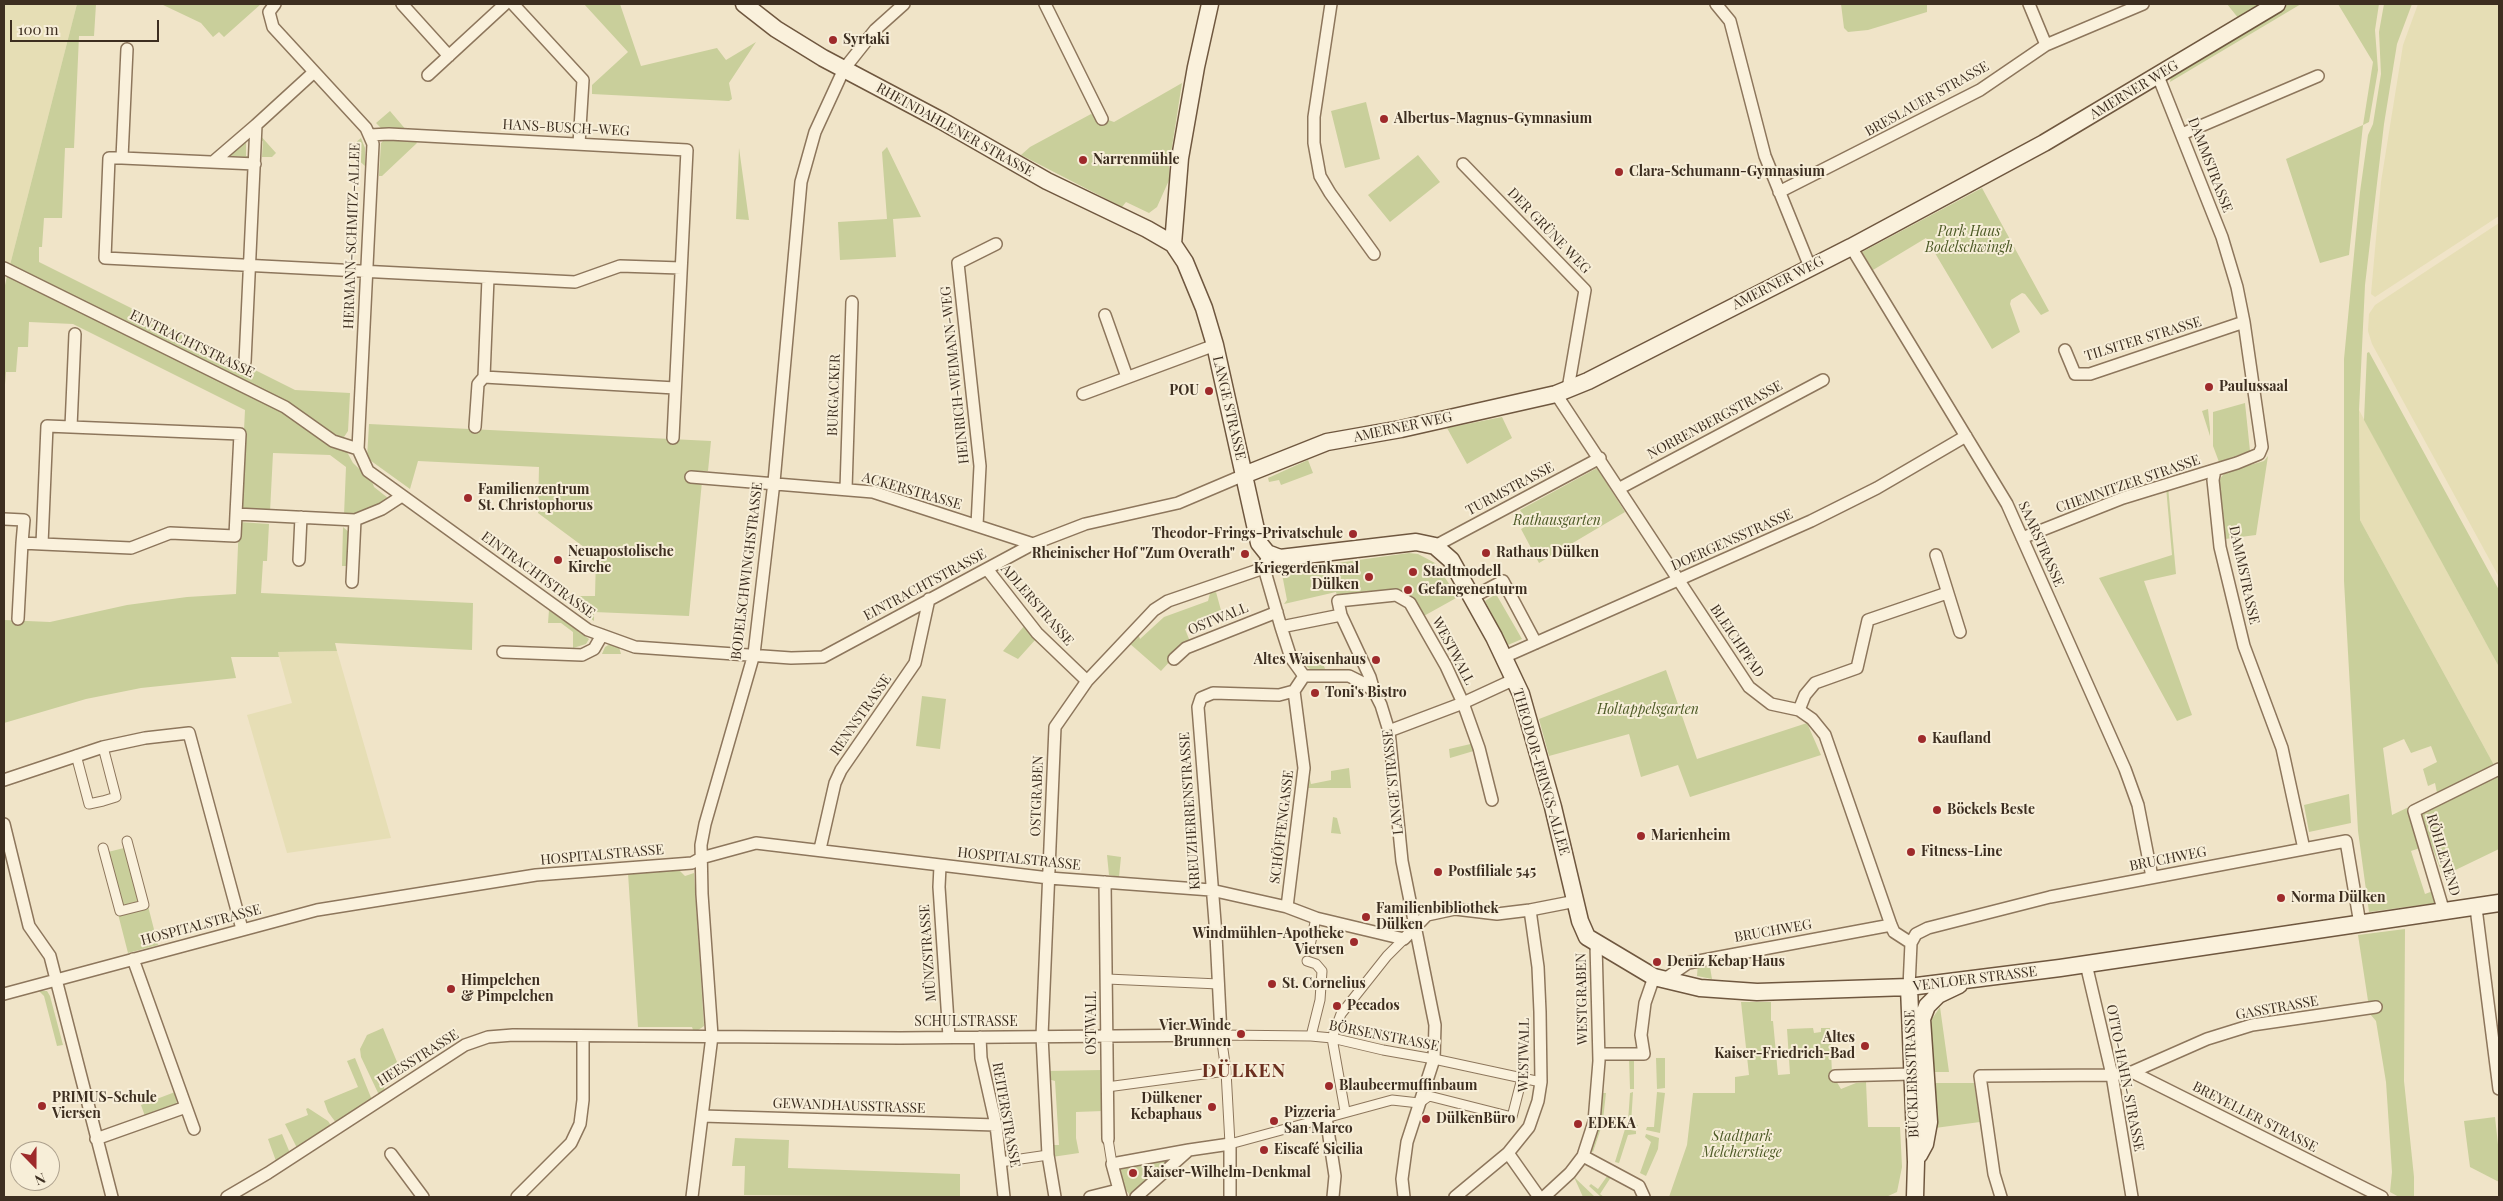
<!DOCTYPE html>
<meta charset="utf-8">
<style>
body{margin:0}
#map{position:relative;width:2503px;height:1201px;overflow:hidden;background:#f0e4c8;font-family:"Playfair Display",serif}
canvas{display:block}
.frame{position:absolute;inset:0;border:5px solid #3d2e20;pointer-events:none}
.north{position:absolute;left:10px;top:1141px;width:50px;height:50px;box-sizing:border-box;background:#f7eed8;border:1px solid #ada18e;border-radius:50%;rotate:158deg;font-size:14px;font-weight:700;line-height:20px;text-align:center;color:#3d2e20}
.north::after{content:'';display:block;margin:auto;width:18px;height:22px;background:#9e2a2b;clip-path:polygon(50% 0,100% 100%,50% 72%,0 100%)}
.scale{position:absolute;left:10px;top:20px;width:149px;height:22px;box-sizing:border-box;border:2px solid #3d2e20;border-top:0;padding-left:6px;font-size:15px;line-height:18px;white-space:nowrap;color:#3d2e20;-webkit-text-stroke:4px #f7eed8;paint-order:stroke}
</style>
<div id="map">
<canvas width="2503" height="1201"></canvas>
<div class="frame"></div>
<div class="north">N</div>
<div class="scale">100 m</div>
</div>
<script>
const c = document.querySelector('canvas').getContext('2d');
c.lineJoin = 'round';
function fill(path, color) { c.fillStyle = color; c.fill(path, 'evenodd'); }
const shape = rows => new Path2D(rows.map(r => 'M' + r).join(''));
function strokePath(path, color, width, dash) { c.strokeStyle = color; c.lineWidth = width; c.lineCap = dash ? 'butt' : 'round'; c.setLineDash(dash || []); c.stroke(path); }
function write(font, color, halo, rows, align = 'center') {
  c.font = font + ' "Playfair Display",serif'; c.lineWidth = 4; c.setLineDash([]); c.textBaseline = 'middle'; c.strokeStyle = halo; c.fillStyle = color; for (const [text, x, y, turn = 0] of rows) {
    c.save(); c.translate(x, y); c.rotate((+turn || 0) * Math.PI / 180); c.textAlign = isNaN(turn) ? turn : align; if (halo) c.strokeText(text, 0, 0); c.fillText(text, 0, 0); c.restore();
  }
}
fill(shape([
 [4,4,77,4,10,265,4,261],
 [2418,4,2499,4,2499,216,2375,297,2371,294,2381,182,2403,45],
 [2499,223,2499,577,2372,344,2368,331,2369,314,2375,305],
 [2359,410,2499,667,2499,763,2494,765,2360,520],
 [337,651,391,838,287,853,247,715,292,703,278,652]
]), '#e6deb5');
fill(shape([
 [77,4,96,4,94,36,79,36,74,148,65,148,62,218,44,218,42,247,39,247,39,262,295,390,350,393,348,431,344,437,336,436,288,403,10,265],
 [161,4,261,4,224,37,219,32,213,37,201,23],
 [584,4,620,4,641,66,717,48,726,60,756,42,729,83,732,99,729,101,592,94,592,85,628,52],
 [1841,4,1927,5,1927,12,1868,30,1848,32,1844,28],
 [2227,4,2265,4,2239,19],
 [2289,4,2301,4,2170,82,2172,72],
 [2338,4,2379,4,2375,30,2378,70,2369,122,2363,125,2349,255,2320,263,2286,159,2363,125,2373,62],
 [2384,4,2412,4,2397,44,2384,124,2365,285,2359,410,2360,520,2494,765,2437,793,2435,783,2428,786,2423,769,2437,762,2431,746,2411,753,2404,739,2383,748,2392,815,2413,805,2409,812,2420,848,2411,851,2425,894,2433,891,2436,903,2369,912,2358,831,2344,581,2344,359,2360,192,2368,135,2373,124,2381,74,2379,32],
 [1182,83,1169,166,1170,178,1157,207,1149,213,1126,202,1122,207,1021,155,1030,147,1091,114,1114,122],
 [1366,102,1380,159,1345,168,1331,111],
 [390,111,407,131,382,129,376,123],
 [259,134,276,153,272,157,262,157,263,141,259,140],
 [250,135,250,139,246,141,246,156,249,156,249,161,245,161,245,157,229,156,228,160,223,157],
 [361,138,365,148,365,166,347,150],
 [386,138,414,139,417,143,382,176,379,176,381,143],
 [887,147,921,217,893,219,896,257,840,260,838,222,887,219,882,152],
 [739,148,749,220,736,219],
 [1418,155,1440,182,1390,222,1368,195],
 [1982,188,2049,311,2041,315,2025,294,2022,293,2011,300,2010,304,2020,332,1992,349,1926,238,1873,270,1862,252],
 [7,276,283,412,333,448,347,452,353,463,372,481,374,487,388,498,379,506,360,514,344,515,346,467,330,455,273,453,270,512,240,510,245,410,73,324,29,322,28,347,18,347,16,372,6,372,4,397,4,290],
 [2369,352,2499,590,2499,667,2364,420,2367,353],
 [2245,403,2250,451,2219,462,2213,446,2213,412],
 [2208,409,2210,429,2210,436,2202,411],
 [1502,417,1512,438,1467,464,1447,428],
 [369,424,711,441,708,471,703,471,689,616,594,612,594,621,571,605,578,596,595,596,596,556,538,513,539,467,418,461,410,489,367,458],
 [2268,456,2256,535,2225,539,2219,481,2222,476,2226,472,2264,461],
 [1308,460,1313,473,1281,485,1279,480,1269,482,1268,478],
 [1597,468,1625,512,1539,563,1521,529,1528,525,1520,510],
 [2168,486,2176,574,2144,581,2192,715,2177,721,2099,578,2172,555,2166,487],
 [239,522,269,524,267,561,263,561,261,593,473,603,472,650,335,643,337,651,278,652,279,657,231,657,236,678,141,688,86,699,4,723,4,620,50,622,127,605,187,597,236,594],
 [343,527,350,533,349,563,347,566,342,566],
 [1409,553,1418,554,1435,563,1458,597,1422,617,1410,596,1338,599,1336,592,1284,604,1287,600,1282,574,1330,564],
 [1216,592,1222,614,1185,629,1191,644,1183,647,1161,671,1129,643,1137,631,1140,639,1164,617,1208,601,1210,593],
 [1496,594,1522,639,1508,645,1485,601],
 [549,610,589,639,586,644,573,648,573,632,561,623,548,623],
 [1025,625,1036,639,1018,659,1003,651],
 [612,643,619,647,621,654,602,654,605,647],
 [1322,660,1325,669,1310,669,1304,664],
 [1666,670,1697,759,1807,723,1821,755,1690,797,1678,765,1641,777,1629,734,1549,756,1539,719],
 [922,696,946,699,940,749,916,746],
 [1475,743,1477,750,1450,758,1449,749],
 [1308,763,1310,765,1311,771,1308,771,1311,784,1331,780,1331,771,1349,768,1351,788,1306,788],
 [2499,776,2499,849,2443,876,2420,815],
 [2349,794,2351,823,2309,832,2304,805],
 [1333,817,1337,818,1341,834,1331,833],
 [124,848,139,901,123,905,108,852],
 [1107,855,1121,857,1119,877,1109,875],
 [679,870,685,876,694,873,704,1026,694,1033,692,1027,638,1027,628,873],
 [148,906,158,945,128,953,118,914],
 [2405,929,2404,1081,2414,1177,2414,1197,2399,1197,2390,1192,2392,1172,2386,1082,2376,1021,2370,1014,2358,935],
 [1709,961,1712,979,1697,976,1698,963],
 [39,991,47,991,50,996,63,1045,57,1046,44,996],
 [1741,1002,1771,1002,1771,1021,1773,1021,1778,1075,1790,1074,1787,1029,1813,1028,1814,1033,1821,1032,1821,1028,1830,1028,1832,1074,1841,1089,1856,1083,1866,1082,1868,1127,1900,1127,1902,1167,1897,1192,1886,1197,1669,1197,1687,1145,1693,1093,1735,1093,1735,1077,1749,1075],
 [1940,1007,1949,1072,1934,1072,1930,1029,1932,1019],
 [383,1028,402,1074,384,1087,385,1091,379,1095,361,1057,360,1049,367,1035],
 [355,1058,372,1100,337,1124,328,1112,324,1101,358,1087,347,1061],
 [1629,1058,1634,1058,1634,1089,1630,1089],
 [1656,1058,1665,1058,1665,1088,1657,1089],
 [1102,1070,1103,1111,1076,1112,1076,1138,1079,1153,1052,1157,1050,1145,1059,1145,1055,1081,1048,1079,1047,1071],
 [1934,1083,1974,1083,1980,1122,1935,1128],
 [175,1092,177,1104,171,1110,146,1119,141,1105],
 [1633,1092,1631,1124,1638,1125,1637,1128,1626,1125,1628,1122,1630,1093],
 [1657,1092,1665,1093,1660,1133,1646,1130,1647,1127,1654,1127],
 [1603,1093,1606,1093,1603,1120,1600,1120],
 [308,1108,328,1121,332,1127,297,1148,285,1124,308,1115,306,1109],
 [2495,1117,2499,1154,2499,1182,2470,1167,2464,1121],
 [1599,1125,1602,1125,1593,1152,1590,1150],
 [1625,1129,1636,1131,1636,1134,1628,1135,1619,1163,1615,1162],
 [282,1134,290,1153,276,1161,268,1139],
 [1646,1134,1659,1138,1658,1149,1646,1176,1640,1173,1651,1142,1645,1137],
 [735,1138,789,1140,788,1168,960,1174,960,1197,744,1195,745,1166,732,1166],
 [1173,1157,1130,1195,1120,1183,1118,1167],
 [1610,1172,1613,1174,1600,1194,1604,1197,1601,1197,1589,1186,1591,1184,1598,1189],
 [1574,1177,1595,1197,1583,1197]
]), '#c9cf9b');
const pedestrian = shape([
 [76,755,89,804,103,801,116,797,103,747],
 [103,848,120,911,144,905,127,841],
 [1309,950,1316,918],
 [1307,961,1316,964,1322,971,1320,1000,1311,1036],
 [1107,979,1219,984],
 [1522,1078,1512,1117,1429,1096,1419,1103,1392,1100,1230,1144,1226,1071,1221,1035,1311,1036,1332,1038,1383,1050,1434,1059,1522,1078,1541,1082],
 [1107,1087,1226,1071],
 [1345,1111,1332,1038,1341,1014,1387,956,1404,939],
 [1108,1139,1112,1164],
 [1000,1162,1048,1155]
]);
const minor = shape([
 [275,4,269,12,273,27,366,128,373,144,358,449,368,471,588,630,635,647,791,658,823,657,1033,544,1085,524,1178,503,1244,475],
 [402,4,449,56],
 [513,4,583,80,579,144],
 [1045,4,1102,119],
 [1331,4,1314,117,1314,143,1320,176,1330,193,1374,254],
 [1716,4,1730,21,1765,156,1810,267],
 [2029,4,2046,45],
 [127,49,122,158,109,158,105,258,575,282,620,266,681,268],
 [428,75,505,4],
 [2182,134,2318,76],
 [370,135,389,134,687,150,673,438],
 [122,158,255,164],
 [213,162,256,125],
 [1463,164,1585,290,1569,383,1572,388],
 [1779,192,1980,90,2046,45,2143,4],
 [1851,247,2007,504,2125,769,2138,805,2152,877],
 [4,268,285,407,333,441,358,449],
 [488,278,484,377,675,388],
 [1105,315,1127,377],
 [2065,350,2075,374,2090,374,2244,322],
 [245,362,256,125,314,72],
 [1083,394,1215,345],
 [1556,394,1749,687,1771,704,1799,710,1812,719,1825,735,1891,925,1894,932,1911,943],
 [71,427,240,434,236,514],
 [475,427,478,384,484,377],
 [2215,470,2213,480,2220,547,2244,646,2282,748,2304,849],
 [691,477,873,492,1033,544],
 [1620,488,1823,380],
 [846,489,852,302],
 [4,519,24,520,22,543],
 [977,525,980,466,958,263,996,244],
 [2022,538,2123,498,2237,463,2259,454,2262,447,2244,322,2237,287,2222,237,2158,76],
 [42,544,131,548,170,533,235,536,236,514,355,520,382,509,402,496],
 [1435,546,1600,458],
 [1936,555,1960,632],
 [299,560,301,517],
 [1266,561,1264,568,1281,627,1291,658,1304,676],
 [987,569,1037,633,1087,681],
 [352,582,355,520],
 [1473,597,1503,581,1536,643],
 [1341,615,1338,601,1396,595,1410,603,1446,666,1463,703,1479,748,1492,800],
 [18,619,22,543,42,544,47,426,71,427,75,334],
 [1281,627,1341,615,1370,677,1374,691],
 [503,652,582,655,594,649,602,635],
 [1504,657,1811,521,1877,488,1966,436],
 [1174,659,1186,648,1277,612],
 [1304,676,1349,676,1363,683,1374,691,1381,705,1389,731,1402,861,1435,1025,1434,1059,1407,1142,1402,1179,1404,1197],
 [1799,710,1805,695,1815,683,1857,668,1868,620,1947,593],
 [1389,731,1463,703,1515,679],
 [4,780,103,747,145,738,189,733,242,929],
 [4,824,29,926,50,956,112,1197],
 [820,849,835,783,841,770,915,663,929,599],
 [940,866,939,887,949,1037],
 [1105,882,1108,1139],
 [1287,907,1304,768,1294,691],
 [2476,908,2499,1089],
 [2444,912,2414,811,2499,769],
 [133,959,194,1129],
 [2086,964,2112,1075,2132,1197],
 [1665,979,1688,963,1891,925],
 [1909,987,1911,943,1916,934,1928,928,2050,897,2346,841,2360,924],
 [4,994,317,910,536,875,692,863,701,858,756,843,1049,878,1211,890,1287,907,1316,918,1404,939,1427,915,1455,909,1497,914,1530,910,1576,901],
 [980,1037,981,1058,996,1125,1004,1197],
 [1599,1054,1644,1054,1641,1035,1645,1003,1654,977],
 [2132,1072,2207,1039,2252,1025,2376,1007],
 [1835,1076,1912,1074],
 [702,1116,996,1125],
 [1326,1117,1335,1176,1333,1197],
 [96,1139,186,1107],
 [1508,1153,1539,1197],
 [391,1154,423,1197],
 [1583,1156,1639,1186,1644,1197],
 [227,1197,268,1173,465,1045,488,1037,513,1035,900,1038,1221,1035,1216,935,1198,707,1201,698,1213,693,1279,695,1294,691,1304,676],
 [517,1197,571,1143,580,1124,583,1100,583,1037],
 [692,1197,712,1036,702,894,701,845,705,824,754,654,774,482,801,182,815,132,844,69,875,30,904,4],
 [1055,1197,1048,1155,1042,1036,1055,727,1087,681,1154,610,1168,601,1264,568],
 [1090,1197,1118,1190],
 [1121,1197,1112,1164,1189,1150],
 [1136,1197,1189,1150,1230,1144,1230,1197],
 [1455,1197,1508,1153,1529,1127,1538,1101,1541,1082,1540,1012,1538,967,1530,910],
 [1544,1197,1570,1173,1583,1156,1594,1122,1599,1061,1596,944],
 [2001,1197,1994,1174,1980,1076,2112,1075,2132,1072,2382,1197]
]);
const secondary = shape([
 [744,4,776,29,823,58,942,121,1047,181,1147,229,1173,244,1185,262,1204,308,1215,345,1259,543,1267,553,1280,558,1416,542,1435,546,1451,560,1494,637,1521,694,1553,807,1580,921,1587,937,1654,977,1700,988,1757,992,1909,987,2060,968,2499,903],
 [1173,244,1180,158,1196,67,1210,4],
 [1244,475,1327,442,1401,429,1556,394,1588,381,1851,247,2044,143,2277,4],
 [1909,987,1916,1162,1915,1197],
 [1919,1155,1925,1144,1929,1122,1922,1019,1927,1006,1938,995,1959,985]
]);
strokePath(pedestrian, '#8d765c', 11);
strokePath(minor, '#8d765c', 14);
strokePath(secondary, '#6f573f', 19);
strokePath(pedestrian, '#faf1dc', 9);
strokePath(minor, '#faf1dc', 11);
strokePath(secondary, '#faf1dc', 16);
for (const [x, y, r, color] of [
 [833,40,5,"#9e2a2b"],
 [1384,119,5,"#9e2a2b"],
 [1083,160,5,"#9e2a2b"],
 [1619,172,5,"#9e2a2b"],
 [2209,387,5,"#9e2a2b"],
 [1209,391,5,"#9e2a2b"],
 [468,498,5,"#9e2a2b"],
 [1353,534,5,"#9e2a2b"],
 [1486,553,5,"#9e2a2b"],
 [1245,554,5,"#9e2a2b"],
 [558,560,5,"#9e2a2b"],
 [1413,572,5,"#9e2a2b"],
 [1369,577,5,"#9e2a2b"],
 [1408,590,5,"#9e2a2b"],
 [1376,660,5,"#9e2a2b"],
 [1315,693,5,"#9e2a2b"],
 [1922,739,5,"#9e2a2b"],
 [1937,810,5,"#9e2a2b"],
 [1641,836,5,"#9e2a2b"],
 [1911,852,5,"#9e2a2b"],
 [1438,872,5,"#9e2a2b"],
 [2281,898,5,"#9e2a2b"],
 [1366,917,5,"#9e2a2b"],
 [1354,942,5,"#9e2a2b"],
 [1657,962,5,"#9e2a2b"],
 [1272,984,5,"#9e2a2b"],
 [451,989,5,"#9e2a2b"],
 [1337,1006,5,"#9e2a2b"],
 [1241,1034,5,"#9e2a2b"],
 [1865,1046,5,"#9e2a2b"],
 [1329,1086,5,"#9e2a2b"],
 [42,1106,5,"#9e2a2b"],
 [1212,1107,5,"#9e2a2b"],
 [1426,1119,5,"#9e2a2b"],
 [1274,1121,5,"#9e2a2b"],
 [1578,1124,5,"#9e2a2b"],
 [1264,1150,5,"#9e2a2b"],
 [1133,1173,5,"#9e2a2b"]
]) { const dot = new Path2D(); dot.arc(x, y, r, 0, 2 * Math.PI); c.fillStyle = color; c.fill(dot); strokePath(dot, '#f7eed8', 2); }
write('bold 14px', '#3d2e20', '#f7eed8', [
 ["Syrtaki",843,40],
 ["Albertus-Magnus-Gymnasium",1394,119],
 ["Narrenmühle",1093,160],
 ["Clara-Schumann-Gymnasium",1629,172],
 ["Paulussaal",2219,387],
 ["POU",1199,391,"right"],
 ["Familienzentrum",478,490],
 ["St. Christophorus",478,506],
 ["Theodor-Frings-Privatschule",1343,534,"right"],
 ["Neuapostolische",568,552],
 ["Kirche",568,568],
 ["Rathaus Dülken",1496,553],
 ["Rheinischer Hof \"Zum Overath\"",1235,554,"right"],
 ["Kriegerdenkmal",1359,569,"right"],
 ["Dülken",1359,585,"right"],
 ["Stadtmodell",1423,572],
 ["Gefangenenturm",1418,590],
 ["Altes Waisenhaus",1366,660,"right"],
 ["Toni's Bistro",1325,693],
 ["Kaufland",1932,739],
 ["Böckels Beste",1947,810],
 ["Marienheim",1651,836],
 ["Fitness-Line",1921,852],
 ["Postfiliale 545",1448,872],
 ["Norma Dülken",2291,898],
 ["Familienbibliothek",1376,909],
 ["Dülken",1376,925],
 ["Windmühlen-Apotheke",1344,934,"right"],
 ["Viersen",1344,950,"right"],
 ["Deniz Kebap Haus",1667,962],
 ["Himpelchen",461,981],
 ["& Pimpelchen",461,997],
 ["St. Cornelius",1282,984],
 ["Pecados",1347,1006],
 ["Vier Winde",1231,1026,"right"],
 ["Brunnen",1231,1042,"right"],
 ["Altes",1855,1038,"right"],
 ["Kaiser-Friedrich-Bad",1855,1054,"right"],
 ["Blaubeermuffinbaum",1339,1086],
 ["PRIMUS-Schule",52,1098],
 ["Viersen",52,1114],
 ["Dülkener",1202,1099,"right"],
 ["Kebaphaus",1202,1115,"right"],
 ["Pizzeria",1284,1113],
 ["San Marco",1284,1129],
 ["DülkenBüro",1436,1119],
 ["EDEKA",1588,1124],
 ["Eiscafé Sicilia",1274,1150],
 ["Kaiser-Wilhelm-Denkmal",1143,1173]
], 'left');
write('14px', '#3d2e20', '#f7eed8', [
 ["AMERNER WEG",2134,90,-31],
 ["BRESLAUER STRASSE",1927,99,-29],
 ["HANS-BUSCH-WEG",566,128,3],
 ["RHEINDAHLENER STRASSE",955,130,29],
 ["DAMMSTRASSE",2210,165,69],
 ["DER GRÜNE WEG",1549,231,46],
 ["HERMANN-SCHMITZ-ALLEE",352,236,-88],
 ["AMERNER WEG",1778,283,-27],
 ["TILSITER STRASSE",2143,339,-17],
 ["EINTRACHTSTRASSE",192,344,26],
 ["HEINRICH-WEIMANN-WEG",955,375,-96],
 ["BURGACKER",834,395,-88],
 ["LANGE STRASSE",1229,408,77],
 ["NORRENBERGSTRASSE",1715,420,-28],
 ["AMERNER WEG",1403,427,-12],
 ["CHEMNITZER STRASSE",2128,484,-19],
 ["TURMSTRASSE",1510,489,-28],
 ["ACKERSTRASSE",912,491,16],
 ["DOERGENSSTRASSE",1732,540,-24],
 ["SAARSTRASSE",2041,544,66],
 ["BODELSCHWINGHSTRASSE",747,571,-83],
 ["EINTRACHTSTRASSE",538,575,36],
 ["DAMMSTRASSE",2244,575,78],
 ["EINTRACHTSTRASSE",925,585,-28],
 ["ADLERSTRASSE",1037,605,49],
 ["OSTWALL",1218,619,-22],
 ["BLEICHPFAD",1737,641,56],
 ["WESTWALL",1453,651,62],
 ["RENNSTRASSE",861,715,-55],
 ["THEODOR-FRINGS-ALLEE",1541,772,74],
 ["LANGE STRASSE",1393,782,-96],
 ["OSTGRABEN",1037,796,-88],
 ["KREUZHERRENSTRASSE",1190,811,-94],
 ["SCHÖFFENGASSE",1282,827,-83],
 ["HOSPITALSTRASSE",602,855,-5],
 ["RÖHLENEND",2443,855,73],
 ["HOSPITALSTRASSE",1019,859,6],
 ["BRUCHWEG",2168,859,-11],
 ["HOSPITALSTRASSE",201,925,-15],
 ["BRUCHWEG",1773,931,-10],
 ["MÜNZSTRASSE",928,953,-94],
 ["VENLOER STRASSE",1975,979,-7],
 ["WESTGRABEN",1582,999,-91],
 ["GASSTRASSE",2277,1008,-10],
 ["SCHULSTRASSE",966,1022],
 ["OSTWALL",1092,1023,-90],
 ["BÖRSENSTRASSE",1384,1036,11],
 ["WESTWALL",1524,1055,-89],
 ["HEESSTRASSE",418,1058,-32],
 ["BÜCKLERSSTRASSE",1912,1074,-92],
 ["OTTO-HAHN-STRASSE",2125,1078,79],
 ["GEWANDHAUSSTRASSE",849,1106,2],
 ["REITERSTRASSE",1006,1115,80],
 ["BREYELLER STRASSE",2255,1117,27]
]);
write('italic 14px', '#4d5a26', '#f7eed8', [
 ["Park Haus",1969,232],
 ["Bodelschwingh",1969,248],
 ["Rathausgarten",1557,521],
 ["Holtappelsgarten",1648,710],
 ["Stadtpark",1742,1137],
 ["Melcherstiege",1742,1153]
]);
c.letterSpacing = '1px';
write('bold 19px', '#6b2e1e', '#f7eed8', [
 ["DÜLKEN",1244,1071]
]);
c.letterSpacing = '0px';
</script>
